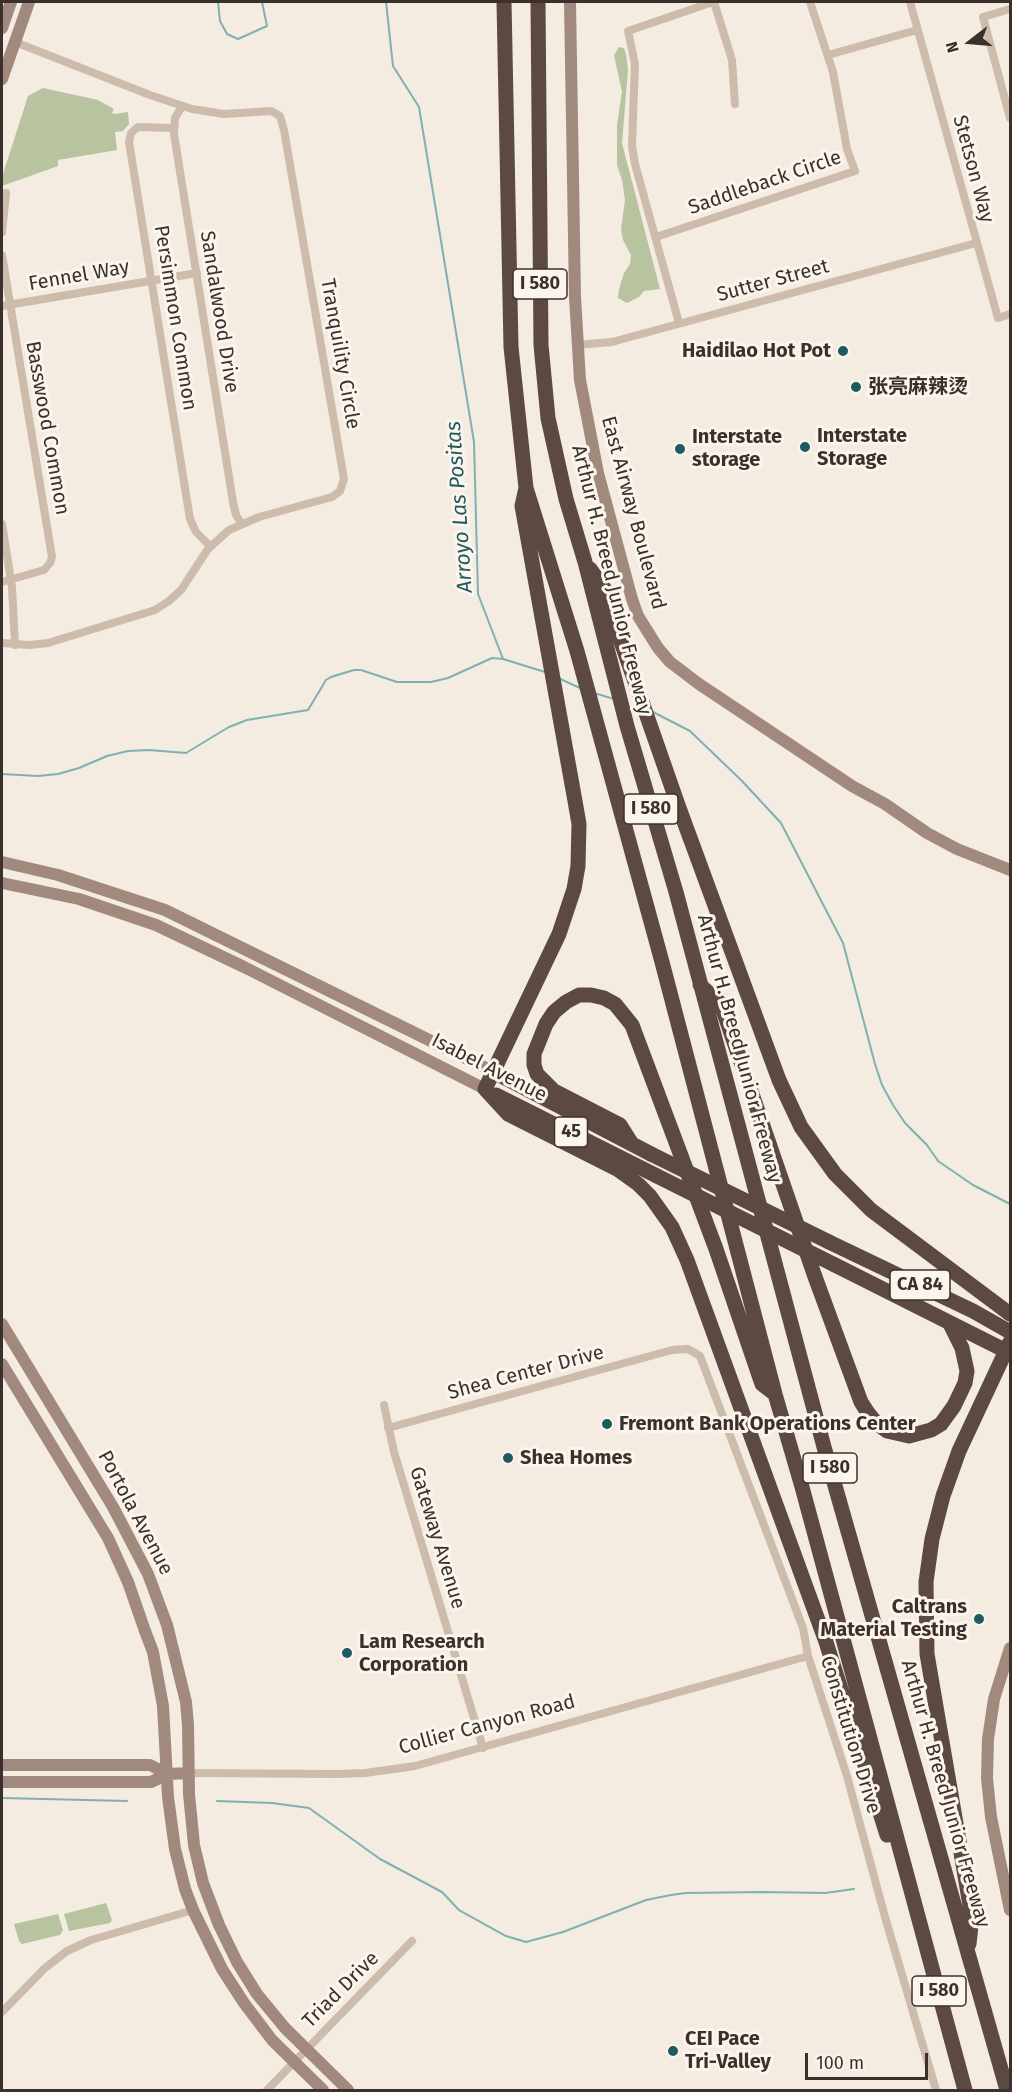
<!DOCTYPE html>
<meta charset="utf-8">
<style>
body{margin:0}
#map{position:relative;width:1012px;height:2092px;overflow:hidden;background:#f4ebe1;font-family:"Fira Sans",sans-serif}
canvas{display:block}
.frame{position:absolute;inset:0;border:3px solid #3b302b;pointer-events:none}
.north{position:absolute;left:940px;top:12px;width:60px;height:60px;-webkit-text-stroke:4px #fbf5ee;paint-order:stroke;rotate:254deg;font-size:16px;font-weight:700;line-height:24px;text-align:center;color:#3b302b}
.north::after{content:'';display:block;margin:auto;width:21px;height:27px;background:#3b302b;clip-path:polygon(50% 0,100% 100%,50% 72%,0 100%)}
.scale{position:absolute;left:805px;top:2053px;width:123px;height:27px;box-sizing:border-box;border:3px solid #3b302b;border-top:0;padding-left:8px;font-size:18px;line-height:21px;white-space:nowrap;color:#3b302b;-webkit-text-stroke:4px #fbf5ee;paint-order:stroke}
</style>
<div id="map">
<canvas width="1012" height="2092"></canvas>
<div class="frame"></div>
<div class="north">N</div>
<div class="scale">100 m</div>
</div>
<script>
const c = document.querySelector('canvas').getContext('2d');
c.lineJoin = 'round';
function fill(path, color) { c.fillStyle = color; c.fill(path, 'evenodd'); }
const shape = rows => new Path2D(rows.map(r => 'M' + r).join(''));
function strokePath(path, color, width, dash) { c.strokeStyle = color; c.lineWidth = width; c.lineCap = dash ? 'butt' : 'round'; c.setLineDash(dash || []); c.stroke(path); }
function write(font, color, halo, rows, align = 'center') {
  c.font = font + ' "Fira Sans","Noto Sans SC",sans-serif'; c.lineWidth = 6; c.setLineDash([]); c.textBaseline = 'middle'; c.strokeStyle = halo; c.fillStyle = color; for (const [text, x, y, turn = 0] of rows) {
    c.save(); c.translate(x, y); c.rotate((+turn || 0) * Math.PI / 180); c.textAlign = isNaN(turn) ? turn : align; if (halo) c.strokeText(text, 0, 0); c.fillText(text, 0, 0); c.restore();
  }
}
fill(shape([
 [619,47,624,48,626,54,628,70,622,143,660,289,644,291,639,297,627,303,618,298,619,289,624,273,630,264,631,255,623,240,621,229,625,200,622,180,617,165,617,125,622,92,614,55],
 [43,88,98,100,114,109,112,113,114,114,128,112,129,124,123,131,115,132,117,150,58,160,58,166,2,186,2,177,28,96],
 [106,1903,112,1920,110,1923,69,1931,64,1914],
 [58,1914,63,1930,60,1935,22,1944,19,1941,14,1924]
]), '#b8c4a0');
strokePath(shape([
 [218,2,220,21,227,34,238,39,267,26,262,2],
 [386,2,393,66,419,107,474,442,478,594,503,659],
 [558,678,580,688],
 [594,693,614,699],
 [653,712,690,731,742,781,781,823,843,943,875,1064,882,1085,893,1105,905,1123,927,1145,938,1161,973,1185,1010,1204],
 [2,774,38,776,58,774,79,768,107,756,128,751,149,750,186,753,229,727,247,720,308,710,326,680,331,677,354,670,361,670,397,682,431,682,448,678,492,658,503,659,545,672],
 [2,1798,127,1801],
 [217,1801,272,1803,309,1808,380,1859,442,1892,459,1910,506,1936,526,1942,563,1932,646,1900,671,1895,686,1893,763,1892,825,1893,854,1889]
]), '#7fb0b2', 2);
strokePath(shape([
 [714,2,732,60,735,104],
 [910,2,998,318,1010,314],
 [1010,9,983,17,1010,118],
 [828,55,917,30],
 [182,106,175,118,174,134,233,502,236,515,241,523],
 [173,128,138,127,131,133,129,142,190,519,196,532,210,546],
 [2,232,6,193],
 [656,237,855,171,847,149,833,72,810,2],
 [2,255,52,557,50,563,44,570,2,582],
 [2,306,197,273],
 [679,323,635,164,632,146,635,64,628,31,713,2],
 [577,345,612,342,976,243],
 [2,524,12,587,15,645],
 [2,643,30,645,48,643,155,610,169,601,181,590,208,549,229,530,259,517,332,497,340,491,344,479,284,130,280,116,271,111,224,114,192,109,150,95,15,42],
 [384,1405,394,1452,483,1748],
 [388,1428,672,1350,688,1349,700,1356,803,1628,808,1656,847,1776,885,1917,936,2090],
 [189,1773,337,1774,365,1773,415,1766,808,1656],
 [2,2012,45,1968,67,1951,91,1940,193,1910],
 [267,2090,412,1941]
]), '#cdbbac', 8);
strokePath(shape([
 [570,2,575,297,580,380,598,473,632,599,638,616,658,648,670,662,699,684,852,786,885,804,927,833,957,849,1010,870],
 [2,28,11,2],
 [2,79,29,2],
 [2,862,58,875,165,910,492,1071],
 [2,883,79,899,156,925,244,967,485,1089],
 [2,1324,113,1507,148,1574,167,1625,186,1702,188,1725,189,1794,194,1845,203,1883,219,1925,237,1962,257,1994,285,2028,348,2090],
 [2,1364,108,1538,128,1582,145,1631,153,1652,163,1706,168,1797,175,1849,185,1889,193,1910,222,1969,244,2003,272,2040,323,2090],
 [1010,1648,994,1699,988,1739,987,1778,991,1817,1010,1910],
 [2,1765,150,1765,168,1774],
 [2,1782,151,1782,168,1774,189,1773]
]), '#a18a7d', 12);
strokePath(shape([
 [504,2,511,347,526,488,577,651,662,962,775,1394,802,1487,965,2090],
 [538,2,541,345,548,418,566,499,585,562,627,726,676,892,824,1447,1007,2090],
 [590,569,606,591,618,633,678,805,779,1080,801,1127,835,1174,871,1210,1010,1314],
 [700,985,721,1004,814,1274,861,1402,868,1413,876,1423,887,1431,909,1436,931,1430,941,1424,954,1406,965,1383,967,1371,962,1348,949,1322],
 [492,1071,651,1154],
 [485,1089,508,1114,617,1169,638,1184,650,1196,672,1227,687,1260,826,1642,887,1835],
 [485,1089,559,934,574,889,578,866,579,824,575,801,522,506,526,488],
 [496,1095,657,1176],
 [632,1144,620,1125,554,1091,537,1074,534,1065,534,1054,546,1024,554,1012,566,1002,579,995,591,995,604,998,615,1004,632,1025,716,1249,762,1384,775,1394],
 [829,1242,973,1311,1010,1332],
 [835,1265,1010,1353],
 [969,1944,972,1917,927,1654,926,1582,932,1539,943,1496,959,1451,1010,1342]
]), '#5c4a42', 15);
strokePath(shape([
 [651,1154,829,1242],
 [657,1176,835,1265]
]), '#5c4a42', 15);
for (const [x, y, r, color] of [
 [843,351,6,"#1f5a5e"],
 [856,387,6,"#1f5a5e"],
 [805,447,6,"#1f5a5e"],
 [680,449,6,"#1f5a5e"],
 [607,1424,6,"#1f5a5e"],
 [508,1458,6,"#1f5a5e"],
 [979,1619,6,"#1f5a5e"],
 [347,1653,6,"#1f5a5e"],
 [673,2051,6,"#1f5a5e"]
]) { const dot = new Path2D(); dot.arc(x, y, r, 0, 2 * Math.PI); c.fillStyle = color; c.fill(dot); strokePath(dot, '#fbf5ee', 2); }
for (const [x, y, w] of [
 [540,284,54],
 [651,809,54],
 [571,1132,33],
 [920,1285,60],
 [830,1468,54],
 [939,1991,54]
]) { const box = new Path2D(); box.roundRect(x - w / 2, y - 15, w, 30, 4.5); c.fillStyle = '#fbf5ee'; c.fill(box); strokePath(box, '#3b302b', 1.5); }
write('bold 18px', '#3b302b', null, [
 ["I 580",540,284],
 ["I 580",651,809],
 ["45",571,1132],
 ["CA 84",920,1285],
 ["I 580",830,1468],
 ["I 580",939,1991]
]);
write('20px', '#3b302b', '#fbf5ee', [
 ["Stetson Way",973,169,75],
 ["Saddleback Circle",765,183,-19],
 ["Fennel Way",79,276,-10],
 ["Sutter Street",773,281,-15],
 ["Sandalwood Drive",219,312,81],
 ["Persimmon Common",175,318,81],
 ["Tranquility Circle",340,354,80],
 ["Basswood Common",47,428,80],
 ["East Airway Boulevard",633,513,75],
 ["Arthur H. Breed Junior Freeway",611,580,76],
 ["Arthur H. Breed Junior Freeway",739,1049,75],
 ["Isabel Avenue",489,1068,27],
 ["Shea Center Drive",526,1373,-15],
 ["Portola Avenue",135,1513,62],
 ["Gateway Avenue",437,1538,73],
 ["Collier Canyon Road",487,1725,-15],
 ["Constitution Drive",850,1735,73],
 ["Arthur H. Breed Junior Freeway",945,1794,74],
 ["Triad Drive",341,1990,-45]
]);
write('bold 20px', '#3b302b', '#fbf5ee', [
 ["Haidilao Hot Pot",831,351,"right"],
 ["张亮麻辣烫",868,387],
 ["Interstate",817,436],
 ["Storage",817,459],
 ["Interstate",692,437],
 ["storage",692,460],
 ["Fremont Bank Operations Center",619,1424],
 ["Shea Homes",520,1458],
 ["Caltrans",967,1607,"right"],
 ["Material Testing",967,1630,"right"],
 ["Lam Research",359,1642],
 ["Corporation",359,1665],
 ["CEI Pace",685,2039],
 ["Tri-Valley",685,2062]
], 'left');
write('italic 21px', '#1f5a5e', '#fbf5ee', [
 ["Arroyo Las Positas",460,507,-94]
]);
</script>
